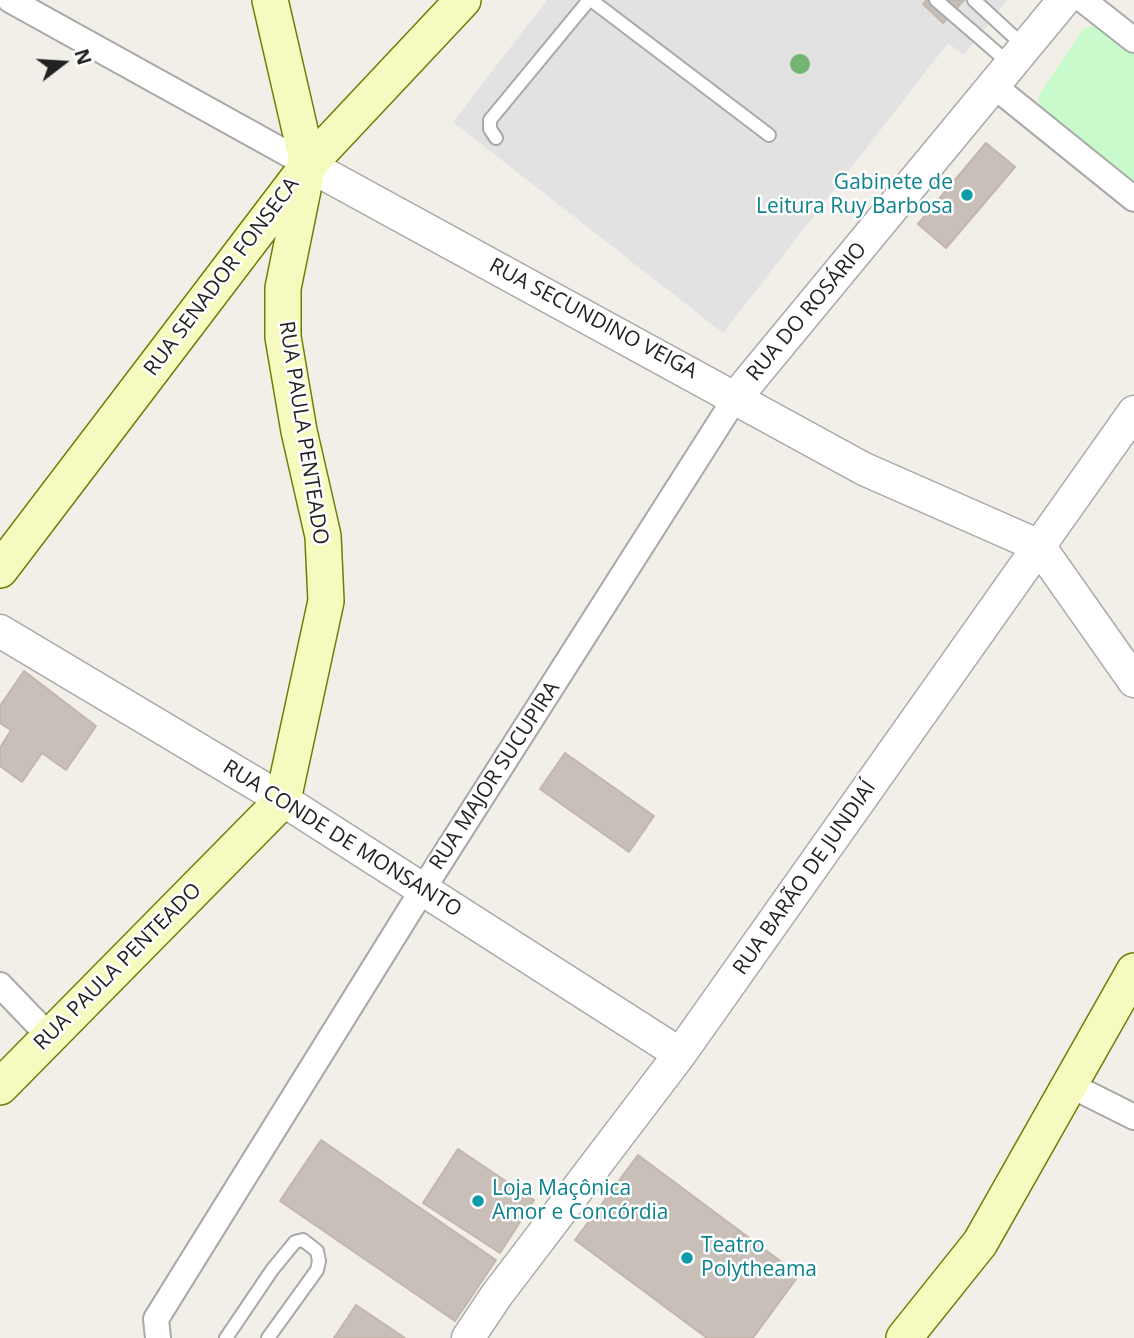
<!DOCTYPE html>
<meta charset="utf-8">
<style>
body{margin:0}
#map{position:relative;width:1134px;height:1338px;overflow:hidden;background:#f2efe9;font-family:"Open Sans",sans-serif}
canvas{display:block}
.north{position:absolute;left:28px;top:28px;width:70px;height:70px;-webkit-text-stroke:5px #fff;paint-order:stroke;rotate:73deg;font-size:19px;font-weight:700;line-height:28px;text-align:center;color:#222}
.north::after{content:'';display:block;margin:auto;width:24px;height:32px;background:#222;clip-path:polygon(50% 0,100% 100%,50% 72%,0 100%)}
</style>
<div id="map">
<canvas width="1134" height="1338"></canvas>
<div class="north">N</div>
</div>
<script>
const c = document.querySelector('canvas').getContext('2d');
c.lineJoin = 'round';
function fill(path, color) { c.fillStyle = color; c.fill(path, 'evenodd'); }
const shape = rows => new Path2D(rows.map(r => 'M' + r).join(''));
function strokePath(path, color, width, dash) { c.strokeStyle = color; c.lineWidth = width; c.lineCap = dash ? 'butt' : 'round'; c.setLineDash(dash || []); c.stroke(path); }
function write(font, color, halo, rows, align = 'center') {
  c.font = font + ' "Open Sans",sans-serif'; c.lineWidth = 5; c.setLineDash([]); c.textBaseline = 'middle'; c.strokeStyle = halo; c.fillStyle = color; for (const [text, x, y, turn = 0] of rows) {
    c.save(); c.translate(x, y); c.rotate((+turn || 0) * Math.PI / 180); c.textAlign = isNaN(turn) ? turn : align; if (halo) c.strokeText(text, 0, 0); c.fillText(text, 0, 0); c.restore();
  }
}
fill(shape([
 [1100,24,1134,52,1134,190,1041,114,1038,96,1084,28]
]), '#c8facc');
fill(shape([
 [547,0,1007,0,964,55,948,43,723,333,453,122]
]), '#e2e2e2');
const building = shape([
 [927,0,964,0,943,23,923,4,927,0],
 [986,143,1015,167,946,248,918,224,986,143],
 [24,671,96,726,66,770,42,753,22,782,0,766,0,748,11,730,0,723,0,706,24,671],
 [565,753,654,816,629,852,540,789,565,753],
 [321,1140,496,1260,455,1321,280,1201,321,1140],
 [458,1149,534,1200,500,1253,423,1203,458,1149],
 [638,1155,799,1275,753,1338,707,1338,575,1240,638,1155],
 [356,1305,405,1338,334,1338,356,1305]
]);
fill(building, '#c7bfb8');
strokePath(building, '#c4b6ab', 2);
const service = shape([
 [591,0,769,135],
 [936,0,1010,64],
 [974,0,1025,47],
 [496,138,490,129,490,120,589,0],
 [226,1338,272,1270,295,1242,303,1240,317,1251,319,1261,317,1270,268,1338]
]);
const minor = shape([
 [10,0,308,165],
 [1083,0,1134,40],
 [994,86,1134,199],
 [0,985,49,1036],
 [1068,1084,1134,1117],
 [158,1338,156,1319,423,889,736,397]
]);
const tertiary = shape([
 [308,165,864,469,1039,546,1134,681],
 [736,397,1064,0],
 [0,631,283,800,680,1054],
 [468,1338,496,1296,680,1054,1134,412]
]);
const secondary = shape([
 [0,570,308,165,463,0],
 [0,1087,283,800,326,601,323,536,299,431,283,337,283,288,308,165,270,0],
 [904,1338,980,1243,1134,971]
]);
strokePath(service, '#a9a9a9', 16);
strokePath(minor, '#a9a9a9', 28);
strokePath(tertiary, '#a9a9a9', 35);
strokePath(secondary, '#707d05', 38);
strokePath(service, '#fff', 12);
strokePath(minor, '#fff', 24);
strokePath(tertiary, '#fff', 32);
strokePath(secondary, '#f7fabf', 35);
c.fillStyle = '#74b475';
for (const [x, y] of [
 [800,64]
]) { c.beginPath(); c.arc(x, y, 10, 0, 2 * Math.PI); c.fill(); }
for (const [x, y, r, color] of [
 [967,195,7,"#0f9aa8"],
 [478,1201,7,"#0f9aa8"],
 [687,1258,7,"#0f9aa8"]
]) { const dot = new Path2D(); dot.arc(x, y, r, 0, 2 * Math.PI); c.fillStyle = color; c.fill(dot); strokePath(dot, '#fff', 2.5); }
write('21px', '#0d838f', '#fff', [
 ["Gabinete de",953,183,"right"],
 ["Leitura Ruy Barbosa",953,207,"right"],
 ["Loja Maçônica",492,1189],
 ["Amor e Concórdia",492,1213],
 ["Teatro",701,1246],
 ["Polytheama",701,1270]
], 'left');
write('21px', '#222', '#fff', [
 ["RUA SENADOR FONSECA",222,277,-53],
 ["RUA DO ROSÁRIO",807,312,-50],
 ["RUA SECUNDINO VEIGA",593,319,28],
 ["RUA PAULA PENTEADO",303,433,81],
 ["RUA MAJOR SUCUPIRA",495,776,-57],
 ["RUA CONDE DE MONSANTO",342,839,32],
 ["RUA BARÃO DE JUNDIAÍ",805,878,-55],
 ["RUA PAULA PENTEADO",118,967,-45]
]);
</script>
